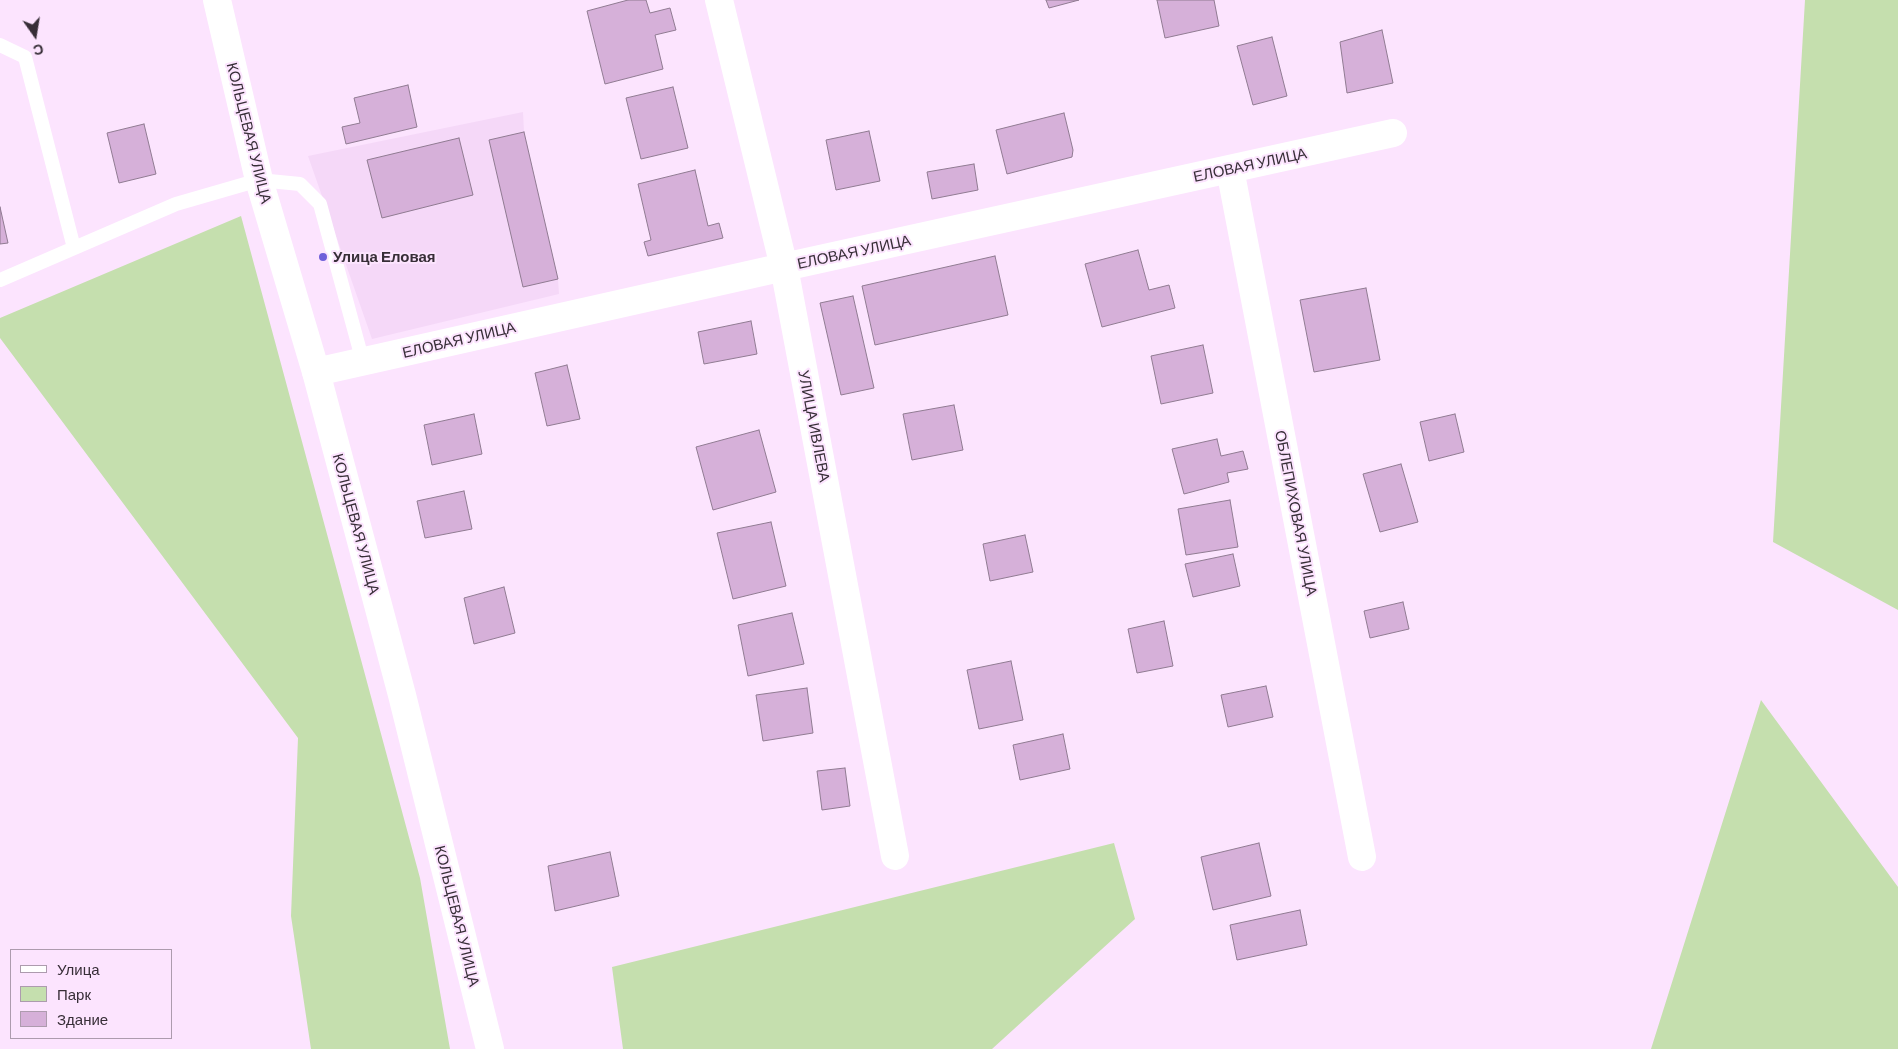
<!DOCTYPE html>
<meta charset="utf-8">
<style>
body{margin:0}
#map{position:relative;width:1898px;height:1049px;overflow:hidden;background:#fce4fe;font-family:Barlow,sans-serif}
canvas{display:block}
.legend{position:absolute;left:10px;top:949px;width:162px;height:90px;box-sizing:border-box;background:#fce4fe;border:1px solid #ad9bae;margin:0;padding:6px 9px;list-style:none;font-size:15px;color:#372e37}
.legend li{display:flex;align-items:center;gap:10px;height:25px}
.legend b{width:25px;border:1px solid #ad9bae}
.north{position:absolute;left:10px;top:10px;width:50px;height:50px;-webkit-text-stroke:4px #fce4fe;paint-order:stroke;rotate:167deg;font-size:14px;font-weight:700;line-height:20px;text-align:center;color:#372e37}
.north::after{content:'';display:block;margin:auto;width:18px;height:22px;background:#372e37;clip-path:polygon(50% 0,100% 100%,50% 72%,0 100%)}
</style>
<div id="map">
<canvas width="1898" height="1049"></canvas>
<ul class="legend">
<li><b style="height:6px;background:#fff"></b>Улица</li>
<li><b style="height:14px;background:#c5dfae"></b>Парк</li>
<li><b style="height:14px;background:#d6b0d9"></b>Здание</li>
</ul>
<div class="north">С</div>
</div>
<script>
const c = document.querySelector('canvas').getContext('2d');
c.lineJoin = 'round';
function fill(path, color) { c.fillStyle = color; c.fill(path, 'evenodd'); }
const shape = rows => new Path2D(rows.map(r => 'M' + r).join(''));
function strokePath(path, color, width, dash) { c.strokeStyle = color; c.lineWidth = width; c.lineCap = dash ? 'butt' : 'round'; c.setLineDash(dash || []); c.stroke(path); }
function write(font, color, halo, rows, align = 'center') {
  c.font = font + ' Barlow,sans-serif'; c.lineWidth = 4; c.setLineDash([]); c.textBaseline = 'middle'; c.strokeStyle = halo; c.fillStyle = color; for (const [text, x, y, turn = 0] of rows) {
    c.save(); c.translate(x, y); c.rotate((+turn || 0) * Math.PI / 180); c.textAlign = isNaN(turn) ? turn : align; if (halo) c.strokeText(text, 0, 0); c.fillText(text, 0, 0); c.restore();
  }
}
fill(shape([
 [523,112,524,132,558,279,559,294,372,339,308,156]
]), '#f5d8f8');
fill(shape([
 [1805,0,1898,0,1898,610,1773,542],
 [241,216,420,878,450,1049,311,1049,291,916,298,738,0,338,0,318],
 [1761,700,1898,887,1898,1049,1651,1049],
 [1114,843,1135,919,992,1049,623,1049,612,967]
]), '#c5dfae');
const building = shape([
 [628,0,646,0,650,13,670,8,676,30,655,35,663,69,605,84,587,11,628,0],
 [1046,0,1079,0,1049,8,1046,0],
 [1157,0,1214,0,1219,26,1165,38,1157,0],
 [1382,30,1393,83,1347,93,1340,42,1382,30],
 [1272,37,1287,96,1253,105,1237,46,1272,37],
 [408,85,417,127,346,144,342,127,360,123,354,98,408,85],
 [673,87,688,148,641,159,626,98,673,87],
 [1064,113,1073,150,1072,157,1007,174,996,130,1064,113],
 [144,124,156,174,119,183,107,133,144,124],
 [869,131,880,181,836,190,826,140,869,131],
 [524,132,558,279,523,287,489,140,524,132],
 [459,138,473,195,382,218,367,160,459,138],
 [974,164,978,190,932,199,927,172,974,164],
 [695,170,708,226,719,223,723,238,648,256,644,242,651,240,638,184,695,170],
 [0,207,8,243,0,244,0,207],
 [1138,250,1149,290,1169,285,1175,308,1102,327,1085,264,1138,250],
 [995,256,1008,315,875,345,862,286,995,256],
 [1366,288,1380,360,1314,372,1300,300,1366,288],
 [853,296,874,388,841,395,820,303,853,296],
 [751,321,757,354,704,364,698,332,751,321],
 [1203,345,1213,393,1161,404,1151,356,1203,345],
 [567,365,580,419,547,426,535,373,567,365],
 [954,405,963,450,912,460,903,414,954,405],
 [474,414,482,454,432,465,424,425,474,414],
 [1455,414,1464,452,1429,461,1420,422,1455,414],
 [759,430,776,492,713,510,696,447,759,430],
 [1217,439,1221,456,1243,451,1248,469,1227,473,1229,482,1184,494,1172,449,1217,439],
 [1401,464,1418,522,1380,532,1363,474,1401,464],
 [464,491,472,529,425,538,417,501,464,491],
 [1230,500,1238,547,1186,555,1178,509,1230,500],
 [771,522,786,586,733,599,717,533,771,522],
 [1025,535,1033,572,990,581,983,544,1025,535],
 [1233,554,1240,586,1193,597,1185,564,1233,554],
 [504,587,515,633,474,644,464,598,504,587],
 [1403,602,1409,629,1370,638,1364,611,1403,602],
 [792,613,804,664,748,676,738,625,792,613],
 [1164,621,1173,666,1137,673,1128,629,1164,621],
 [1011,661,1023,720,979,729,967,670,1011,661],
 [1266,686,1273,717,1228,727,1221,695,1266,686],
 [807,688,813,733,763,741,756,695,807,688],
 [1063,734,1070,769,1020,780,1013,745,1063,734],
 [845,768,850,806,822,810,817,771,845,768],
 [1259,843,1271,896,1213,910,1201,857,1259,843],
 [610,852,619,896,555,911,548,866,610,852],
 [1300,910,1307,945,1237,960,1230,925,1300,910]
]);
fill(building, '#d6b0d9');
strokePath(building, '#907b92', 1);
strokePath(shape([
 [0,45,25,57,74,248],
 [0,280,176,204,259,180,300,184,320,204,363,362]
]), '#fff', 14);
strokePath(shape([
 [719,0,784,267,895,856],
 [1230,169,1362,857],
 [316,372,784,267,1393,133]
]), '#fff', 28);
strokePath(shape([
 [217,0,259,180,316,372,402,695,490,1049]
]), '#fff', 28);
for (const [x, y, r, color] of [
 [323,257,5,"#6f60da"]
]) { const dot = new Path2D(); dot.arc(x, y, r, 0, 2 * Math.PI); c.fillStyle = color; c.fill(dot); strokePath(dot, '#fce4fe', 2); }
write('15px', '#372e37', '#fce4fe', [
 ["КОЛЬЦЕВАЯ УЛИЦА",249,133,76],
 ["ЕЛОВАЯ УЛИЦА",1250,165,-12],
 ["ЕЛОВАЯ УЛИЦА",854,252,-12],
 ["ЕЛОВАЯ УЛИЦА",459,340,-13],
 ["УЛИЦА ИВЛЕВА",814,426,79],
 ["ОБЛЕПИХОВАЯ УЛИЦА",1296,513,79],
 ["КОЛЬЦЕВАЯ УЛИЦА",356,524,75],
 ["КОЛЬЦЕВАЯ УЛИЦА",457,916,76]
]);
write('bold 15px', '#372e37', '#fce4fe', [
 ["Улица Еловая",333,257]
], 'left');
</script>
